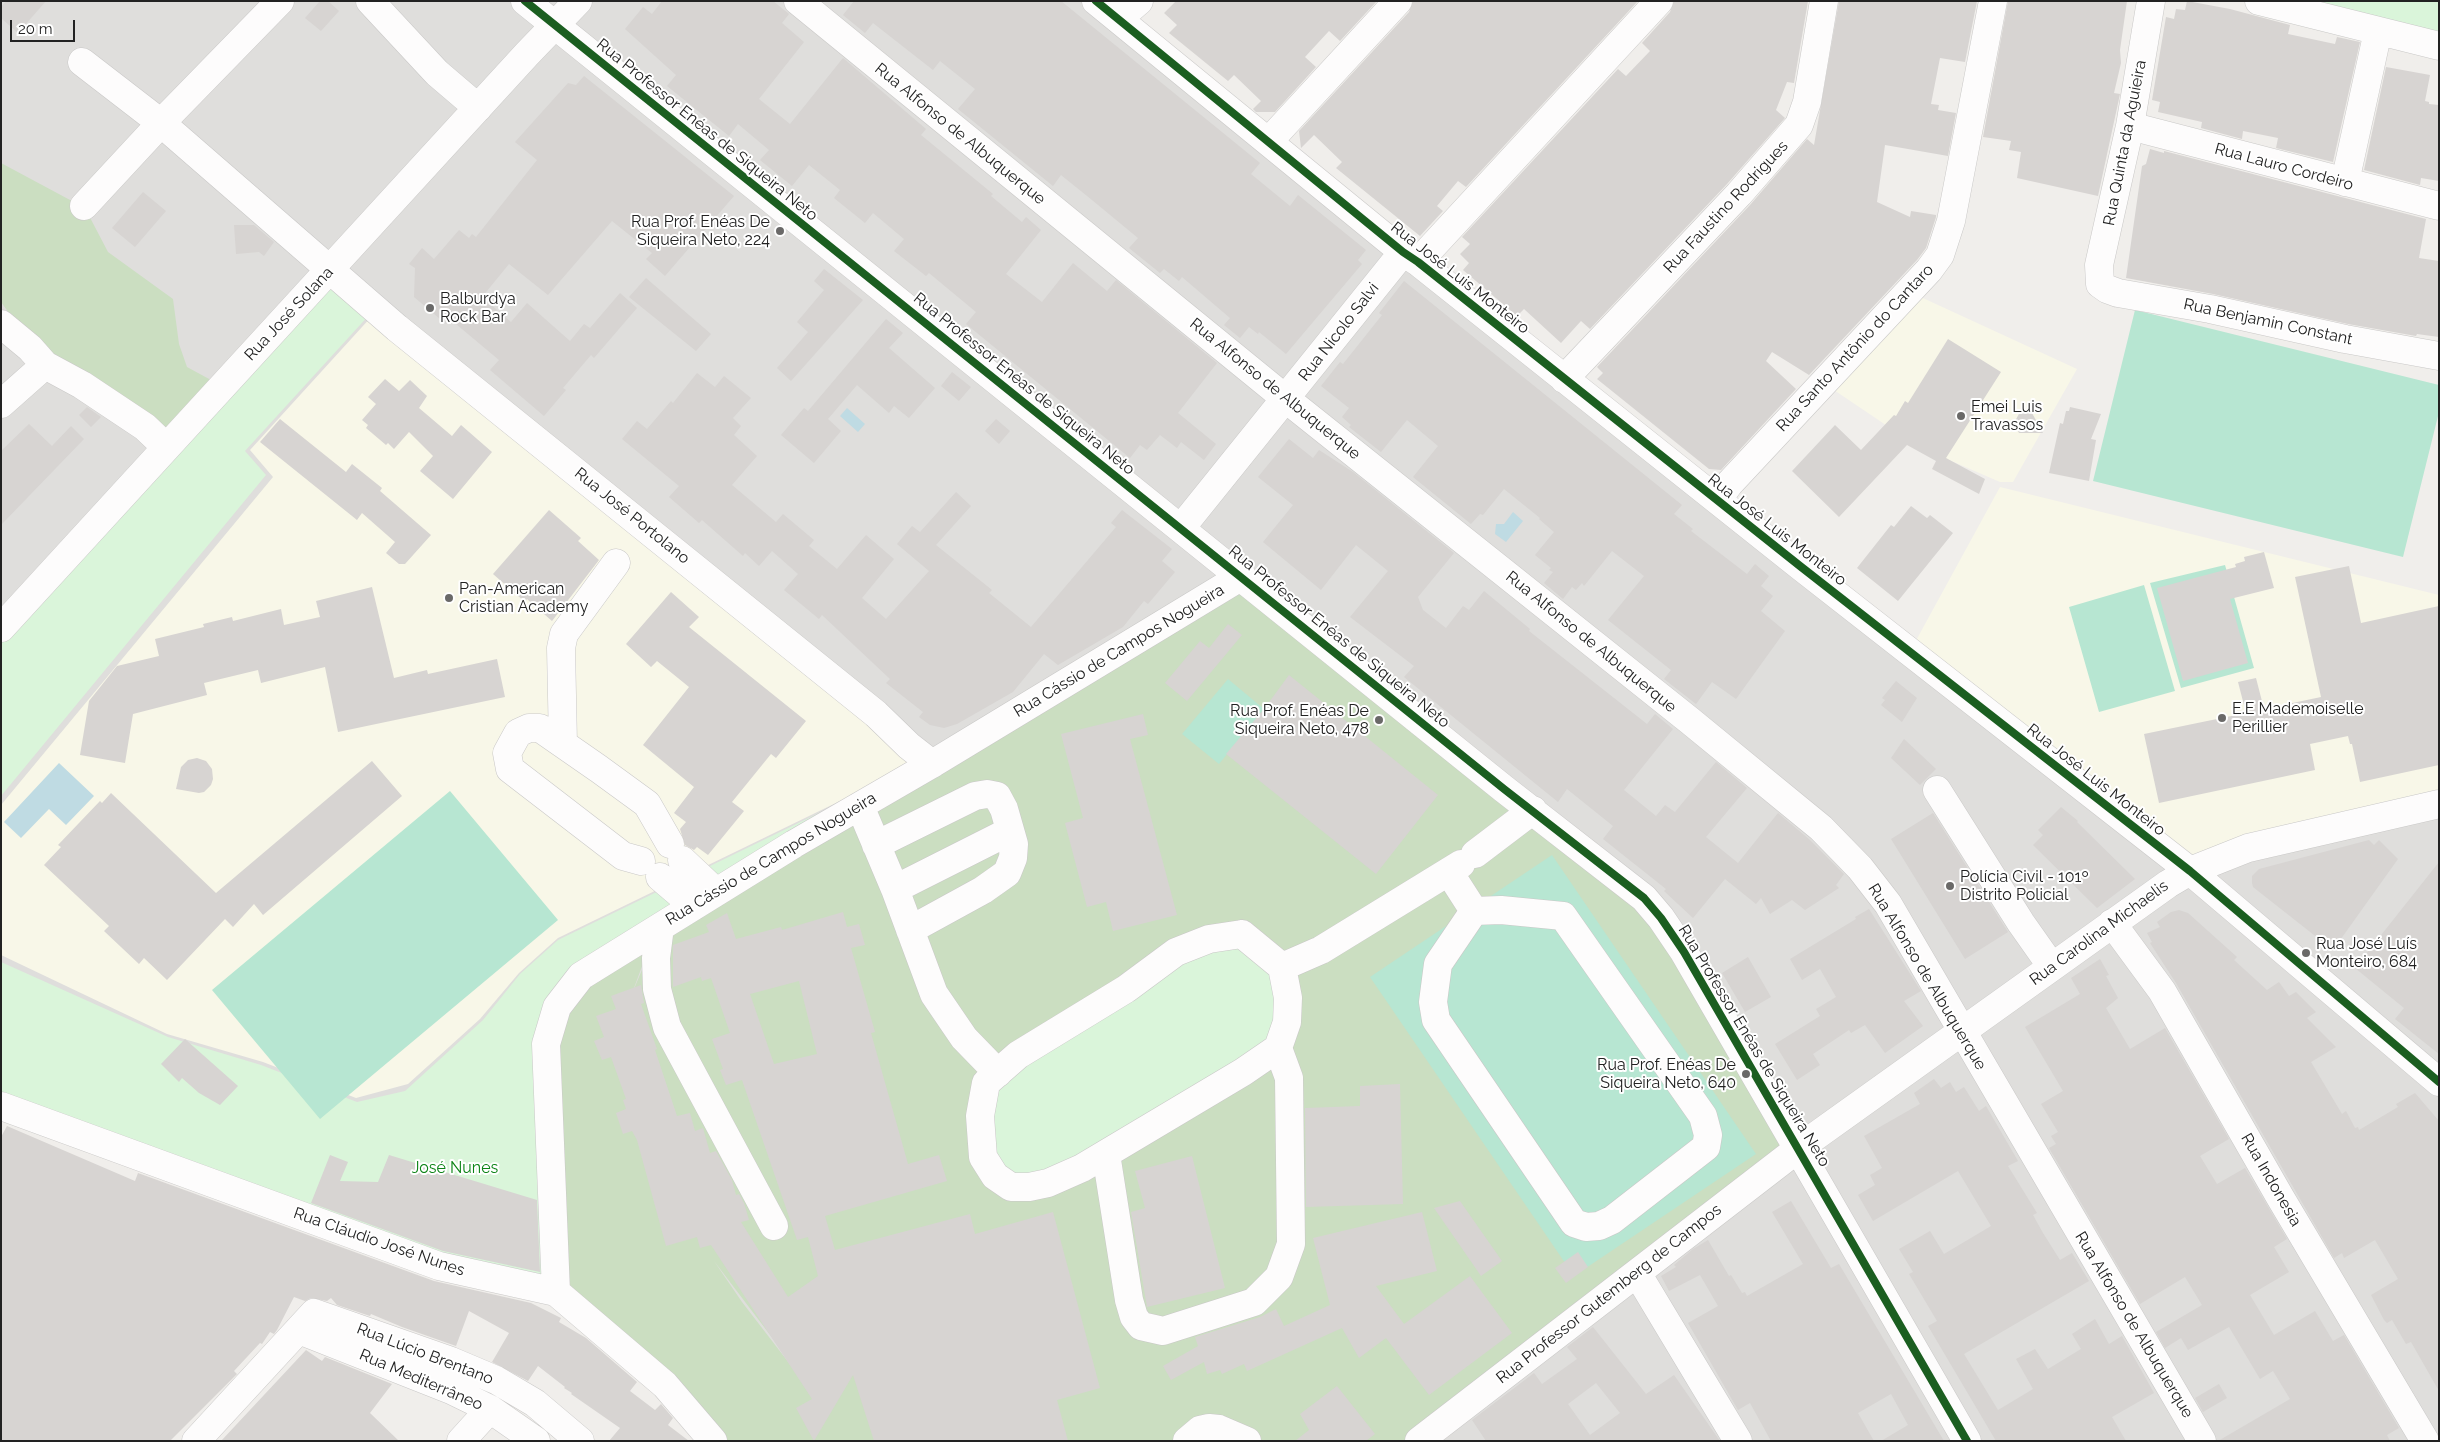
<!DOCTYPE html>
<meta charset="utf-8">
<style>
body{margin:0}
#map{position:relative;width:2440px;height:1442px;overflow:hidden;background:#f0eeeb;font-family:Raleway,sans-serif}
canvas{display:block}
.frame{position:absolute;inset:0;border:2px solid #222;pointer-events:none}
.scale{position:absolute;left:10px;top:20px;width:65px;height:22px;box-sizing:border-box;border:2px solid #222;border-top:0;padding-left:6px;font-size:15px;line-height:18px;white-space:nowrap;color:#222;-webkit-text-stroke:4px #fff;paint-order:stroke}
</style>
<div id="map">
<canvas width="2440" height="1442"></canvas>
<div class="frame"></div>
<div class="scale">20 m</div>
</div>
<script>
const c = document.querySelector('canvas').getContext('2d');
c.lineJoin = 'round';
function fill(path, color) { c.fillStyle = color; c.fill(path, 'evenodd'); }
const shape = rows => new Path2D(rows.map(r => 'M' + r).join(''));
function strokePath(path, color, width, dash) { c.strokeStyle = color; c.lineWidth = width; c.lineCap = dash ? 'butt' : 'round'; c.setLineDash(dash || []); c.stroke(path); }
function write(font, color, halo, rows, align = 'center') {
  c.font = font + ' Raleway,sans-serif'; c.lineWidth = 4; c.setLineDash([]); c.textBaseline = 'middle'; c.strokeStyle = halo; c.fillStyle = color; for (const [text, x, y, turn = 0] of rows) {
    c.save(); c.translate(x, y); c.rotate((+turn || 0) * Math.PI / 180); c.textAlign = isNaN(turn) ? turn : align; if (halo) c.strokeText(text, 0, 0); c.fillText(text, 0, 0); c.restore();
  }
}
fill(shape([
 [1,1,1091,1,2190,872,2439,799,2439,1441,715,1441,559,1290,1,1105]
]), '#dfdedc');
fill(shape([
 [1912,293,2077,369,2013,482,2000,482,1917,446,1828,386],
 [372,316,879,720,914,765,558,938,519,973,480,1019,408,1084,356,1098,263,1062,167,1034,1,955,1,805,273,477,250,450],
 [2000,487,2439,595,2439,791,2242,835,2192,864,1913,646]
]), '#f8f7e8');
fill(shape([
 [1,163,85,208,108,252,173,299,179,344,187,367,211,380,172,425,161,432,126,421,19,327,1,302],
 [1240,586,1644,898,1799,1148,1408,1441,714,1441,557,1291,560,1009,654,934,631,996,660,927],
 [714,1261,827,1410,826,1411,742,1302]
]), '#cbdec1');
fill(shape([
 [2301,1,2439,1,2439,34],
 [330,274,371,313,245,451,266,475,1,796,1,642,55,579],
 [858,794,555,1006,553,1286,448,1263,1,1101,1,962,168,1037,261,1065,357,1102,405,1091,483,1020,520,974,558,940],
 [1242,934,1282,967,1278,1048,1082,1168,1011,1187,980,1116,986,1083,1176,952]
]), '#daf5da');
fill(shape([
 [2135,310,2439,385,2439,412,2403,557,2093,481],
 [2225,565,2254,668,2181,688,2150,583],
 [2144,585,2175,691,2099,712,2069,607],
 [1228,679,1264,709,1219,764,1182,734],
 [450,791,558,920,320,1119,212,990],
 [1552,855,1756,1154,1574,1276,1370,977]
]), '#b7e6d2');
fill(shape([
 [847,408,865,424,858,432,840,416],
 [1513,512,1523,521,1506,542,1495,534,1496,524,1504,524],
 [59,763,94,796,66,825,49,809,21,838,4,822]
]), '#bfdbe3');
fill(shape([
 [6,1,46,1,18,33,1,18,1,7],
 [320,1,328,1,339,11,321,31,305,18],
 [662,1,773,1,789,14,782,23,804,42,759,99,790,124,843,58,926,129,921,135,993,194,991,196,1022,222,1026,217,1041,230,1006,274,1042,302,1073,263,1107,291,1116,280,1217,363,1178,413,1216,444,1204,460,1181,442,1177,448,1160,435,1147,450,1140,445,1130,458,966,324,976,312,929,273,926,276,894,251,904,239,873,213,865,223,834,198,840,190,809,165,792,186,760,160,769,150,738,124,729,136,667,86,676,75,625,29,643,7,652,14],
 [854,1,1061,1,1260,163,1251,174,1290,206,1298,195,1366,250,1358,260,1362,264,1286,354,1259,332,1258,334,1249,327,1240,338,1224,325,1230,318,1182,277,1179,281,1164,269,1160,273,1129,248,1138,238,1092,200,1061,175,1053,186,958,109,975,89,940,61,933,70,873,23,865,33,843,15],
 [1176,1,1377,1,1340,41,1329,31,1305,57,1316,67,1275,112,1256,112,1253,109,1261,101,1234,75,1228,81,1169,33,1177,25,1164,13],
 [1413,1,1638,1,1466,187,1458,181,1437,206,1443,211,1420,236,1336,168,1342,162,1314,135,1301,148,1299,131,1409,12],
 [1674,1,1808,1,1794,83,1787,82,1776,110,1785,118,1727,184,1590,329,1581,321,1561,343,1524,309,1517,316,1463,270,1469,263,1460,254,1470,244,1462,237,1618,69,1626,76,1650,51,1642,43,1670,12],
 [1839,1,1977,1,1965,62,1940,58,1931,104,1939,105,1938,110,1956,113,1948,156,1885,145,1877,202,1910,217,1911,211,1936,215,1936,217,1926,248,1917,260,1809,375,1772,352,1766,361,1796,389,1721,470,1709,469,1597,379,1603,373,1597,367,1750,205,1807,139,1814,145],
 [2008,1,2127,1,2120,50,2121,63,2114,93,2120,94,2098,196,2017,178,2021,152,2009,150,2011,141,1983,137],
 [2187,1,2230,9,2290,25,2288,34,2335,44,2337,37,2360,42,2333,162,2276,148,2278,138,2243,131,2242,139,2201,128,2202,122,2158,112,2160,102,2152,100,2166,17,2174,19,2176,9,2185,10],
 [2386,67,2430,75,2425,101,2429,102,2429,104,2439,105,2439,181,2421,178,2420,185,2364,170],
 [584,76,734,196,665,276,646,259,652,253,612,221,548,295,509,264,482,297,511,322,527,303,570,341,584,324,590,328,620,293,637,308,594,358,591,355,563,388,566,390,544,416,490,370,499,360,450,319,446,324,414,297,415,268,409,264,422,248,434,259,459,230,469,238,472,234,476,237,537,160,515,142,568,83,576,85],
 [2150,149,2164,153,2164,151,2426,219,2419,258,2439,261,2439,337,2417,334,2416,336,2348,324,2213,294,2126,278,2142,166,2146,164],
 [143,192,166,211,135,247,112,228],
 [234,225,254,225,274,242,264,256,259,252,236,254],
 [824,269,863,300,791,381,777,368,808,332,797,322,824,290,814,281],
 [646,278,711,334,696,351,629,297],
 [1404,281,1682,505,1674,514,1693,529,1691,531,1747,574,1755,564,1769,576,1761,586,1773,596,1761,611,1785,631,1736,699,1712,682,1696,704,1664,679,1671,670,1608,620,1644,576,1612,551,1584,586,1582,583,1576,590,1572,587,1563,599,1544,583,1553,572,1549,570,1551,568,1535,555,1554,532,1539,519,1540,518,1504,489,1483,515,1480,514,1471,524,1413,477,1438,446,1407,420,1381,452,1349,427,1351,425,1342,417,1349,408,1321,386,1340,362,1343,364,1382,315,1379,313],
 [886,319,903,333,889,348,935,388,909,418,894,406,889,413,857,385,828,419,841,431,814,463,781,435,804,408,808,411],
 [1948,339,2001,372,1946,458,1985,479,1979,494,1932,469,1936,461,1907,445,1839,517,1792,471,1835,425,1861,450,1894,415,1896,416,1905,401,1908,403],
 [952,372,971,387,959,401,941,386],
 [697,373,715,387,724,376,751,398,733,418,741,426,734,435,757,456,732,485,776,522,783,514,814,540,809,546,837,569,866,535,894,559,862,598,886,619,929,571,897,544,912,526,920,532,956,492,971,506,936,545,992,590,989,593,1031,627,1116,527,1111,523,1122,510,1172,549,1162,561,1175,572,1148,604,1144,601,1123,627,1058,665,1044,654,1013,692,957,724,944,728,930,725,919,717,923,712,886,683,890,679,822,615,819,619,784,590,798,574,772,551,759,566,745,553,743,556,702,520,699,523,669,497,679,486,622,439,637,421,647,429,671,401,673,403],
 [385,379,399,391,410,380,427,396,419,408,452,436,461,425,492,452,453,499,420,471,433,456,409,432,394,449,388,443,386,445,366,428,368,425,362,420,376,404,368,397],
 [87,407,101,417,91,427,79,415],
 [2070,407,2101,414,2091,439,2096,440,2089,481,2049,473,2060,423,2063,424,2066,411,2069,411],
 [2020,412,2032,413,2043,433,2019,433,2014,423],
 [280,419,346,472,352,464,382,488,380,491,431,535,405,564,399,564,386,553,395,542,362,513,357,520,260,442],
 [996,419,1010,431,999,444,985,431],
 [29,424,52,446,71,426,84,439,1,525,1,451],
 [1289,439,1313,458,1319,450,1353,472,1454,553,1418,597,1423,610,1446,628,1463,606,1469,610,1484,591,1530,629,1529,631,1647,724,1655,714,1673,729,1624,790,1656,816,1665,805,1675,812,1716,762,1747,788,1706,837,1738,863,1778,813,1810,840,1844,874,1836,885,1839,888,1805,910,1792,900,1770,914,1761,898,1756,904,1725,879,1693,918,1664,891,1666,889,1603,839,1613,826,1567,789,1558,802,1404,677,1414,666,1350,617,1388,571,1356,545,1321,590,1263,542,1293,505,1258,477],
 [1911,506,1927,518,1930,515,1953,533,1898,601,1857,568,1891,525,1894,527],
 [549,510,581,538,578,541,599,560,552,621,527,599,525,602,493,574],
 [2264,552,2274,588,2230,599,2248,663,2183,681,2157,588,2236,567,2235,564,2245,561,2244,557],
 [2349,566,2361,623,2439,606,2439,765,2360,782,2352,744,2350,744,2348,736,2310,744,2315,770,2159,803,2144,734,2246,713,2238,682,2256,678,2264,709,2321,697,2295,577],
 [372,587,394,678,427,670,428,674,497,659,505,697,338,732,325,667,261,683,258,670,204,683,207,695,133,714,125,763,80,755,89,701,117,666,159,656,155,639,204,627,203,624,232,617,233,621,281,609,284,625,320,617,316,601],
 [671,592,699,617,689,627,806,721,776,758,771,754,732,802,744,811,708,855,697,847,694,850,685,845,680,829,686,822,674,813,694,787,643,745,689,687,657,661,651,667,626,644],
 [1228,624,1242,635,1187,701,1165,683,1200,641,1209,648],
 [1289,675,1438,795,1376,874,1226,754,1264,709],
 [1896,681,1917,698,1902,722,1881,705,1885,700,1882,698],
 [1143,714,1148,735,1130,739,1177,915,1113,931,1106,902,1087,907,1065,823,1083,818,1061,734],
 [1904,739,1936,769,1920,785,1891,758],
 [197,758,206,761,212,769,213,779,211,785,204,792,199,793,176,789,181,767,188,760],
 [372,761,402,796,263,915,254,904,233,927,225,919,167,980,144,958,139,964,104,931,109,926,44,865,61,847,58,845,100,801,102,803,111,793,216,893],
 [2061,807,2078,821,2077,822,2135,879,2097,908,2033,845,2043,835,2038,830],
 [1933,813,2008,932,1965,959,1891,839],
 [2369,840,2374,845,2379,840,2398,859,2333,950,2253,887,2252,883,2252,876,2259,869],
 [2439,862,2439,1054,2395,1019,2404,1008,2355,968],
 [1869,909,1921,991,1904,1001,1923,1026,1885,1053,1865,1025,1851,1033,1849,1030,1813,1054,1820,1065,1797,1080,1775,1044,1820,1016,1816,1009,1836,997,1820,969,1802,980,1790,959,1856,919,1855,917],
 [2179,910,2188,913,2237,957,2234,960,2267,990,2279,982,2289,996,2296,992,2316,1012,2307,1018,2336,1047,2311,1062,2342,1114,2346,1111,2355,1128,2358,1127,2359,1130,2398,1107,2396,1104,2415,1093,2439,1121,2439,1391,2411,1342,2406,1344,2392,1320,2387,1323,2384,1320,2371,1295,2398,1279,2375,1240,2344,1258,2342,1253,2334,1258,2176,983,2150,943,2152,942,2147,933,2160,927,2157,922,2171,912],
 [843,912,847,927,859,924,865,945,851,948,875,1032,871,1033,908,1164,939,1155,947,1181,825,1216,835,1250,970,1214,975,1234,1053,1212,1100,1388,1057,1400,1068,1441,874,1441,853,1375,814,1441,796,1408,812,1399,711,1245,700,1248,697,1237,666,1246,637,1140,632,1131,623,1134,616,1113,626,1109,623,1100,626,1099,611,1057,602,1060,594,1041,604,1037,596,1016,616,1009,611,996,641,985,644,1003,641,1004,657,1049,655,1050,677,1116,690,1113,695,1131,703,1128,710,1153,716,1151,732,1180,736,1195,739,1194,744,1203,749,1220,741,1222,788,1297,818,1276,808,1237,797,1240,742,1080,726,1085,720,1070,723,1069,712,1039,730,1033,711,978,702,981,701,977,673,987,673,945,709,932,706,925,727,913,736,939,781,927,782,930],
 [799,981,817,1054,774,1064,750,994],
 [1748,957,1771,997,1745,1012,1722,973],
 [2100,959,2109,975,2106,976,2118,998,2106,1008,2130,1049,2165,1028,2229,1139,2200,1156,2217,1184,2245,1168,2287,1239,2274,1247,2289,1272,2250,1295,2274,1335,2315,1311,2333,1341,2344,1335,2399,1428,2387,1435,2390,1441,2218,1441,2290,1399,2273,1371,2260,1379,2229,1327,2188,1350,2181,1338,2165,1348,2156,1332,2202,1305,2185,1277,2140,1304,2049,1148,2056,1144,2051,1136,2058,1132,2041,1104,2063,1091,2025,1027,2080,994,2071,978],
 [185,1039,238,1086,220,1105,199,1093,182,1078,179,1082,161,1064],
 [1934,1079,1941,1088,1950,1082,1956,1092,1964,1087,1979,1111,1986,1106,2018,1161,2008,1166,2037,1213,2033,1215,2043,1233,2060,1260,2072,1253,2089,1281,1964,1354,1998,1410,2033,1389,2016,1359,2035,1349,2048,1369,2081,1349,2072,1334,2095,1319,2109,1344,2122,1336,2154,1393,2112,1417,2126,1441,1996,1441,1928,1326,1937,1321,1909,1274,1913,1272,1899,1249,1930,1231,1944,1254,1991,1226,1958,1171,1873,1221,1858,1195,1875,1185,1870,1175,1882,1168,1864,1136,1920,1104,1914,1093],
 [1400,1084,1403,1204,1306,1207,1305,1108,1360,1106,1360,1086],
 [7,1126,135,1181,138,1173,434,1281,531,1303,561,1318,559,1322,586,1338,637,1382,630,1391,655,1410,661,1404,673,1418,668,1425,689,1441,609,1441,620,1428,571,1394,572,1393,564,1388,565,1387,538,1366,528,1381,492,1362,509,1333,469,1311,456,1346,402,1327,371,1314,370,1316,337,1305,331,1298,327,1301,311,1298,305,1301,294,1297,277,1330,274,1334,270,1332,262,1344,260,1343,234,1371,237,1374,170,1441,1,1441,1,1137],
 [330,1155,348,1162,340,1181,378,1182,389,1155,537,1200,540,1272,443,1251,311,1203],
 [1192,1156,1225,1288,1147,1307,1131,1212,1145,1208,1135,1171],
 [1460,1201,1502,1261,1481,1276,1434,1208],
 [1791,1201,1831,1268,1839,1264,1944,1441,1881,1441,1908,1425,1891,1394,1858,1413,1874,1441,1771,1441,1750,1403,1738,1410,1688,1323,1718,1306,1700,1275,1669,1291,1661,1276,1676,1267,1674,1265,1693,1249,1708,1240,1729,1276,1731,1275,1742,1293,1745,1292,1747,1296,1803,1264,1772,1212],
 [1422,1212,1437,1271,1376,1286,1404,1324,1470,1276,1512,1333,1429,1395,1386,1338,1359,1358,1342,1328,1247,1371,1244,1364,1222,1374,1220,1370,1207,1374,1204,1362,1171,1380,1163,1366,1198,1346,1195,1337,1260,1317,1276,1309,1284,1326,1330,1305,1313,1238],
 [1578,1252,1588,1267,1566,1283,1555,1268],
 [1593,1327,1646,1394,1674,1375,1720,1441,1486,1441,1472,1420,1534,1373,1542,1384,1577,1359,1567,1347],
 [1596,1383,1620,1413,1590,1435,1568,1404],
 [306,1350,322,1361,325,1357,392,1384,370,1413,399,1441,221,1441],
 [2219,1384,2227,1398,2203,1412,2195,1398],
 [1337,1386,1375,1434,1366,1441,1295,1441,1309,1430,1300,1414]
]), '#d7d4d2');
const minor = shape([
 [370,1,437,73,478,108],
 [525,1,1504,789,1644,898,1661,918,1684,952,1967,1441],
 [798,1,1286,399,1689,720,1821,828,1860,868,1888,904,2202,1441],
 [1096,1,1403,252,1418,262,1800,566,2190,871,2439,1082],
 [2151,1,2130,126,2099,265,2100,284,2107,289,2118,293,2210,309,2345,339,2439,356],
 [2259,1,2439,46],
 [1118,19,1139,1],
 [82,62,161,123,397,328,876,714,909,746,932,764],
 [2130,126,2439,206],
 [1269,141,1398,1],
 [2345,182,2378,31],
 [84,206,161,123,280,1],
 [1418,262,1659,1],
 [1,324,30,348,45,365],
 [1564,379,1739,194,1799,125,1807,102,1824,1],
 [1,404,45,365,82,385,145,427,166,447],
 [1717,500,1729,484,1929,270,1940,255,1951,221,1993,1],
 [1181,528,1403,252],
 [1,628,527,54,578,1],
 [563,744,561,648,564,634,616,563],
 [1937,790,2021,923,2052,967],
 [860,806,895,889,934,994,964,1038,998,1073],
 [876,845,975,796,987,794,997,796,1004,809,1014,844,1013,858,1007,873,983,890,910,930],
 [1475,854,1533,810],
 [682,860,716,892],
 [641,861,623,856,510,769,507,753,518,733,529,728,540,728,599,769,647,804,670,844],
 [1449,872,1474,911],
 [660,877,694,906],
 [895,889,1010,831],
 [1501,910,1563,916,1703,1116,1708,1135,1706,1147,1612,1220,1599,1226,1586,1227,1574,1223,1436,1020,1433,1002,1438,964,1474,911,1501,910],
 [2112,923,2162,991,2280,1197,2425,1441],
 [660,927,656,958,657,989,667,1027,774,1226],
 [1242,934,1282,967,1288,998,1287,1022,1278,1048,1243,1072,1082,1168,1048,1183,1029,1187,1011,1187,995,1176,983,1157,980,1116,986,1083,1018,1055,1126,989,1176,952,1209,939,1242,934],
 [1282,967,1321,950,1461,864],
 [1,1106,439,1266,556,1292,665,1385,713,1441],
 [1106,1154,1129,1300,1134,1317,1141,1326,1163,1331,1254,1302,1279,1277,1291,1244,1289,1078,1278,1048],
 [1637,1273,1738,1441],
 [556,1292,546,1044,557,1007,581,976,794,844,932,764,1242,576],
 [299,1330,451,1390,490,1409,536,1441],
 [196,1441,314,1313,451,1361,496,1380,535,1403,580,1441],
 [461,1441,490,1409],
 [1187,1441,1200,1430,1209,1428,1219,1429,1247,1441],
 [1419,1441,1799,1148,2168,884,2190,871,2248,848,2439,804]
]);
strokePath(minor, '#c9c8c7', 29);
strokePath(minor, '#fdfcfc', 28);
strokePath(shape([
 [525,1,1504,789,1644,898,1661,918,1684,952,1967,1441],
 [1096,1,1403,252,1418,262,1800,566,2190,871,2439,1082]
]), '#1b5e20', 8);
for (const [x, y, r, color] of [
 [780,231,5,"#6a6968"],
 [430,308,5,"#6a6968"],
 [1961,416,5,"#6a6968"],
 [449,598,5,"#6a6968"],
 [2222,718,5,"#6a6968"],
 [1379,720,5,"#6a6968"],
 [1950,886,5,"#6a6968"],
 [2306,953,5,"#6a6968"],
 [1746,1074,5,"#6a6968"]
]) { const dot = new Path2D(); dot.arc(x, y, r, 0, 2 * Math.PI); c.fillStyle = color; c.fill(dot); strokePath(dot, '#fff', 2); }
write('16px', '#222', '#fff', [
 ["Rua Professor Enéas de Siqueira Neto",707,130,39],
 ["Rua Alfonso de Albuquerque",960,134,39],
 ["Rua Quinta da Aguieira",2125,143,-79],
 ["Rua Lauro Cordeiro",2284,167,15],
 ["Rua Faustino Rodrigues",1726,207,-47],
 ["Rua José Luis Monteiro",1460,278,38],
 ["Rua José Solana",289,314,-47],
 ["Rua Benjamin Constant",2268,322,12],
 ["Rua Nicolo Salvi",1339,332,-52],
 ["Rua Santo Antônio do Cantaro",1855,348,-47],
 ["Rua Professor Enéas de Siqueira Neto",1024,384,39],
 ["Rua Alfonso de Albuquerque",1275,389,39],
 ["Rua José Portolano",632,516,39],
 ["Rua José Luis Monteiro",1777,530,38],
 ["Rua Professor Enéas de Siqueira Neto",1339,637,39],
 ["Rua Alfonso de Albuquerque",1591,642,39],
 ["Rua Cássio de Campos Nogueira",1119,651,-31],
 ["Rua José Luis Monteiro",2096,780,38],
 ["Rua Cássio de Campos Nogueira",771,859,-31],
 ["Rua Carolina Michaelis",2099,933,-36],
 ["Rua Alfonso de Albuquerque",1927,977,59],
 ["Rua Professor Enéas de Siqueira Neto",1754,1046,59],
 ["Rua Indonesia",2271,1180,60],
 ["Rua Cláudio José Nunes",379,1242,19],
 ["Rua Professor Gutemberg de Campos",1609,1294,-38],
 ["Rua Alfonso de Albuquerque",2134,1325,59],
 ["Rua Lúcio Brentano",425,1354,21],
 ["Rua Mediterrâneo",421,1380,23]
]);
write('16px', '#222', '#fff', [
 ["Rua Prof. Enéas De",770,222,"right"],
 ["Siqueira Neto, 224",770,240,"right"],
 ["Balburdya",440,299],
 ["Rock Bar",440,317],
 ["Emei Luis",1971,407],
 ["Travassos",1971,425],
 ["Pan-American",459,589],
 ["Cristian Academy",459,607],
 ["E.E Mademoiselle",2232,709],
 ["Perillier",2232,727],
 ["Rua Prof. Enéas De",1369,711,"right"],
 ["Siqueira Neto, 478",1369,729,"right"],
 ["Polícia Civil - 101º",1960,877],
 ["Distrito Policial",1960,895],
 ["Rua José Luís",2316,944],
 ["Monteiro, 684",2316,962],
 ["Rua Prof. Enéas De",1736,1065,"right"],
 ["Siqueira Neto, 640",1736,1083,"right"]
], 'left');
write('16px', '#0c8416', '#fff', [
 ["José Nunes",455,1168]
]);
</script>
